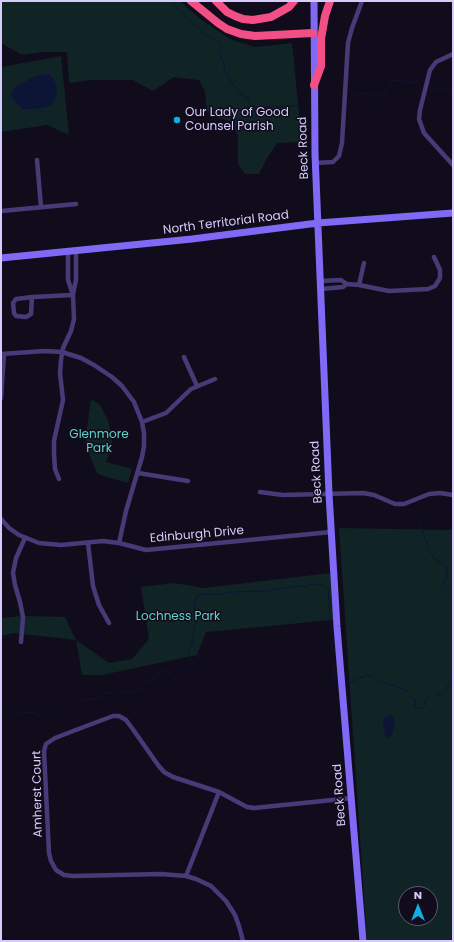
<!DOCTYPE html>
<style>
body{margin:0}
#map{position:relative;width:454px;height:942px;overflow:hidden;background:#110c1b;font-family:Poppins,sans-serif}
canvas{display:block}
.frame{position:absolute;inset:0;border:2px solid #d7cbfb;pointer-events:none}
.north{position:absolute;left:398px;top:886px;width:40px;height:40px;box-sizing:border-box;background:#110c1b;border:1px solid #605875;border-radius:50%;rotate:0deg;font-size:11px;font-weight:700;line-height:16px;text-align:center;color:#d7cbfb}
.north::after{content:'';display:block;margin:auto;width:14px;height:18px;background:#10afe1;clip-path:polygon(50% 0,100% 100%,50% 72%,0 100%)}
</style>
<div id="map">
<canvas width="454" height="942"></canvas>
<div class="frame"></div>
<div class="north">N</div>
</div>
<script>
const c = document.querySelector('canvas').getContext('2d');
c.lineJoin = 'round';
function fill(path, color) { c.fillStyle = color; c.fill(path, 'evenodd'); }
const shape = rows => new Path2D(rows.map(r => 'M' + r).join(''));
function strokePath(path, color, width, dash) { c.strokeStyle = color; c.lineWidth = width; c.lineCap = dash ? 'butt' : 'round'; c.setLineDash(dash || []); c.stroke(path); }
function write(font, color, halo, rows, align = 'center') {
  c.font = font + ' Poppins,sans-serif'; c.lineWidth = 3; c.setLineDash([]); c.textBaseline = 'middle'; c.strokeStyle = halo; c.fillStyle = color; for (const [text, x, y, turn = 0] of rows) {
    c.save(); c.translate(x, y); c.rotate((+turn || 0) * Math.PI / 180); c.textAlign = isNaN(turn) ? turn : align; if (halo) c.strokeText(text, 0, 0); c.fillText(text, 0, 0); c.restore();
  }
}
fill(shape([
 [1,1,180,1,199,18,230,39,255,47,292,43,302,142,277,143,266,160,259,174,245,174,238,164,238,136,231,122,215,117,207,111,205,92,199,80,174,77,153,91,133,80,92,80,69,83,67,52,43,52,22,55,1,43],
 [61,56,69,135,47,125,1,132,1,67],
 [91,399,100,405,108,420,113,445,106,462,132,469,128,483,101,475,97,473,85,444],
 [339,528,453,530,453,941,367,941],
 [406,894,430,894,430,918,406,918],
 [330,573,333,620,206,632,197,655,102,675,82,675,76,640,14,633,1,636,1,618,22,616,65,617,76,640,109,663,132,659,149,639,141,587,174,583,204,588]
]), '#102325');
fill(shape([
 [45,74,49,74,54,79,57,91,55,100,51,105,45,107,34,109,22,109,12,97,11,93,14,88,33,77],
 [391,715,394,718,395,724,392,735,389,738,385,735,383,720,386,716]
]), '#0c1535');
strokePath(shape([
 [170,1,197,27,206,35,221,44,222,46,218,54,223,60,225,72,232,83,241,94,248,98,248,101,252,106,261,108,274,106,292,106,300,104],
 [435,88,453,91],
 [354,95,367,93,375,97,379,96,385,93,386,90,389,87,389,83,395,80,416,83],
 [407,508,419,521,428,546],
 [429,550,435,559,443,564,447,569,447,578,444,581,444,585,453,594],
 [333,659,335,681,337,683],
 [194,662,190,658,188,651,192,645,196,615,194,607,196,598,198,595,203,594,219,594,231,592,267,591,296,586,306,587,310,585,319,584,325,586,328,589,333,652],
 [376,679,383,683,398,687,407,691],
 [346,682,352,682,360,677,362,678,368,675,372,676],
 [119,694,127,691,131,693,133,691,140,691,146,681,157,678,159,672,163,669,168,671,173,677,175,678,181,670,188,666,199,657,201,653],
 [435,696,445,692,447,686,453,684],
 [409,697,415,699,415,707,423,709,427,698,430,696],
 [79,700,95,699,98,697,102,696,104,692,114,694],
 [72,701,75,701],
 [18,714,32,712,40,716,44,710,58,705,64,702,69,701],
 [1,717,9,719,15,715]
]), '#0c1535', 1);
strokePath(shape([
 [453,54,436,62,430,70,420,110,419,119,424,133,453,165],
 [37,160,41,207],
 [315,163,333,162,339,156,342,143,348,43,352,28,362,1],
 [1,211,76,204],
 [321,281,341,280,347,284,359,285,389,291,428,289,435,286,440,278,440,270,434,257],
 [359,285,364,263],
 [321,289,343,287,347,284],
 [73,294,76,280,76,251],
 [32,297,31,314,26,317,16,316,14,313,13,303,16,299,32,297,73,295],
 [1,354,45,351,62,352,81,358,94,365,112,377,122,386,134,402,142,422,144,433,144,446,142,457,126,511,119,543],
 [184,357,197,386],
 [1,398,4,354],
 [142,422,166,413,191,389,215,379],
 [138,473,188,481],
 [59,479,55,469,54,454,54,441,63,400,60,373,61,360,63,348,71,331,74,319,73,295,68,280,68,251],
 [260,492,283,495,363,493,374,495,395,504,404,504,429,494,440,493,453,495],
 [1,519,9,528,19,535,39,543,61,545,103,541,119,543,146,550,331,532],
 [88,543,93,586,99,605,109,623],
 [21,642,23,617,20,602,15,585,13,573,16,558,25,538],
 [186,876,219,792],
 [243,941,239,926,235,915,226,901,211,886,196,879,186,876,161,874,73,876,64,875,56,870,51,861,49,853,44,751,46,744,55,738,81,728,113,716,119,716,126,720,132,728,158,765,164,772,173,777,219,792,247,807,254,808,352,798]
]), '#463b77', 4.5);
strokePath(shape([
 [314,1,315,154,329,494,337,627,363,941],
 [1,258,192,239,318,223,453,213]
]), '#8069f4', 7);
strokePath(shape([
 [191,1,218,23,227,29,241,34,255,36,313,33],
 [216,1,227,12,235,16,243,19,253,20,271,17,289,7,294,1],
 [314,85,321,66,321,39,325,16,330,1]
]), '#f24f86', 8);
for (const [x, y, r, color] of [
 [177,120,4,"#10afe1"]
]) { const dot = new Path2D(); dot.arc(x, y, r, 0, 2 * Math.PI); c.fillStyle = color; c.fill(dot); strokePath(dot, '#110c1b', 1.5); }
write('12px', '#d7cbfb', '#110c1b', [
 ["Our Lady of Good",185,113],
 ["Counsel Parish",185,127]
], 'left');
write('12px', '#d7cbfb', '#110c1b', [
 ["Beck Road",304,148,-92],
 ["North Territorial Road",226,223,-7],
 ["Beck Road",317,472,-93],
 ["Edinburgh Drive",197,535,-5],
 ["Amherst Court",38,794,-91],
 ["Beck Road",340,795,-94]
]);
write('12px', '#5dd4c8', '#110c1b', [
 ["Glenmore",99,435],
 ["Park",99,449],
 ["Lochness Park",178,617]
]);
</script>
